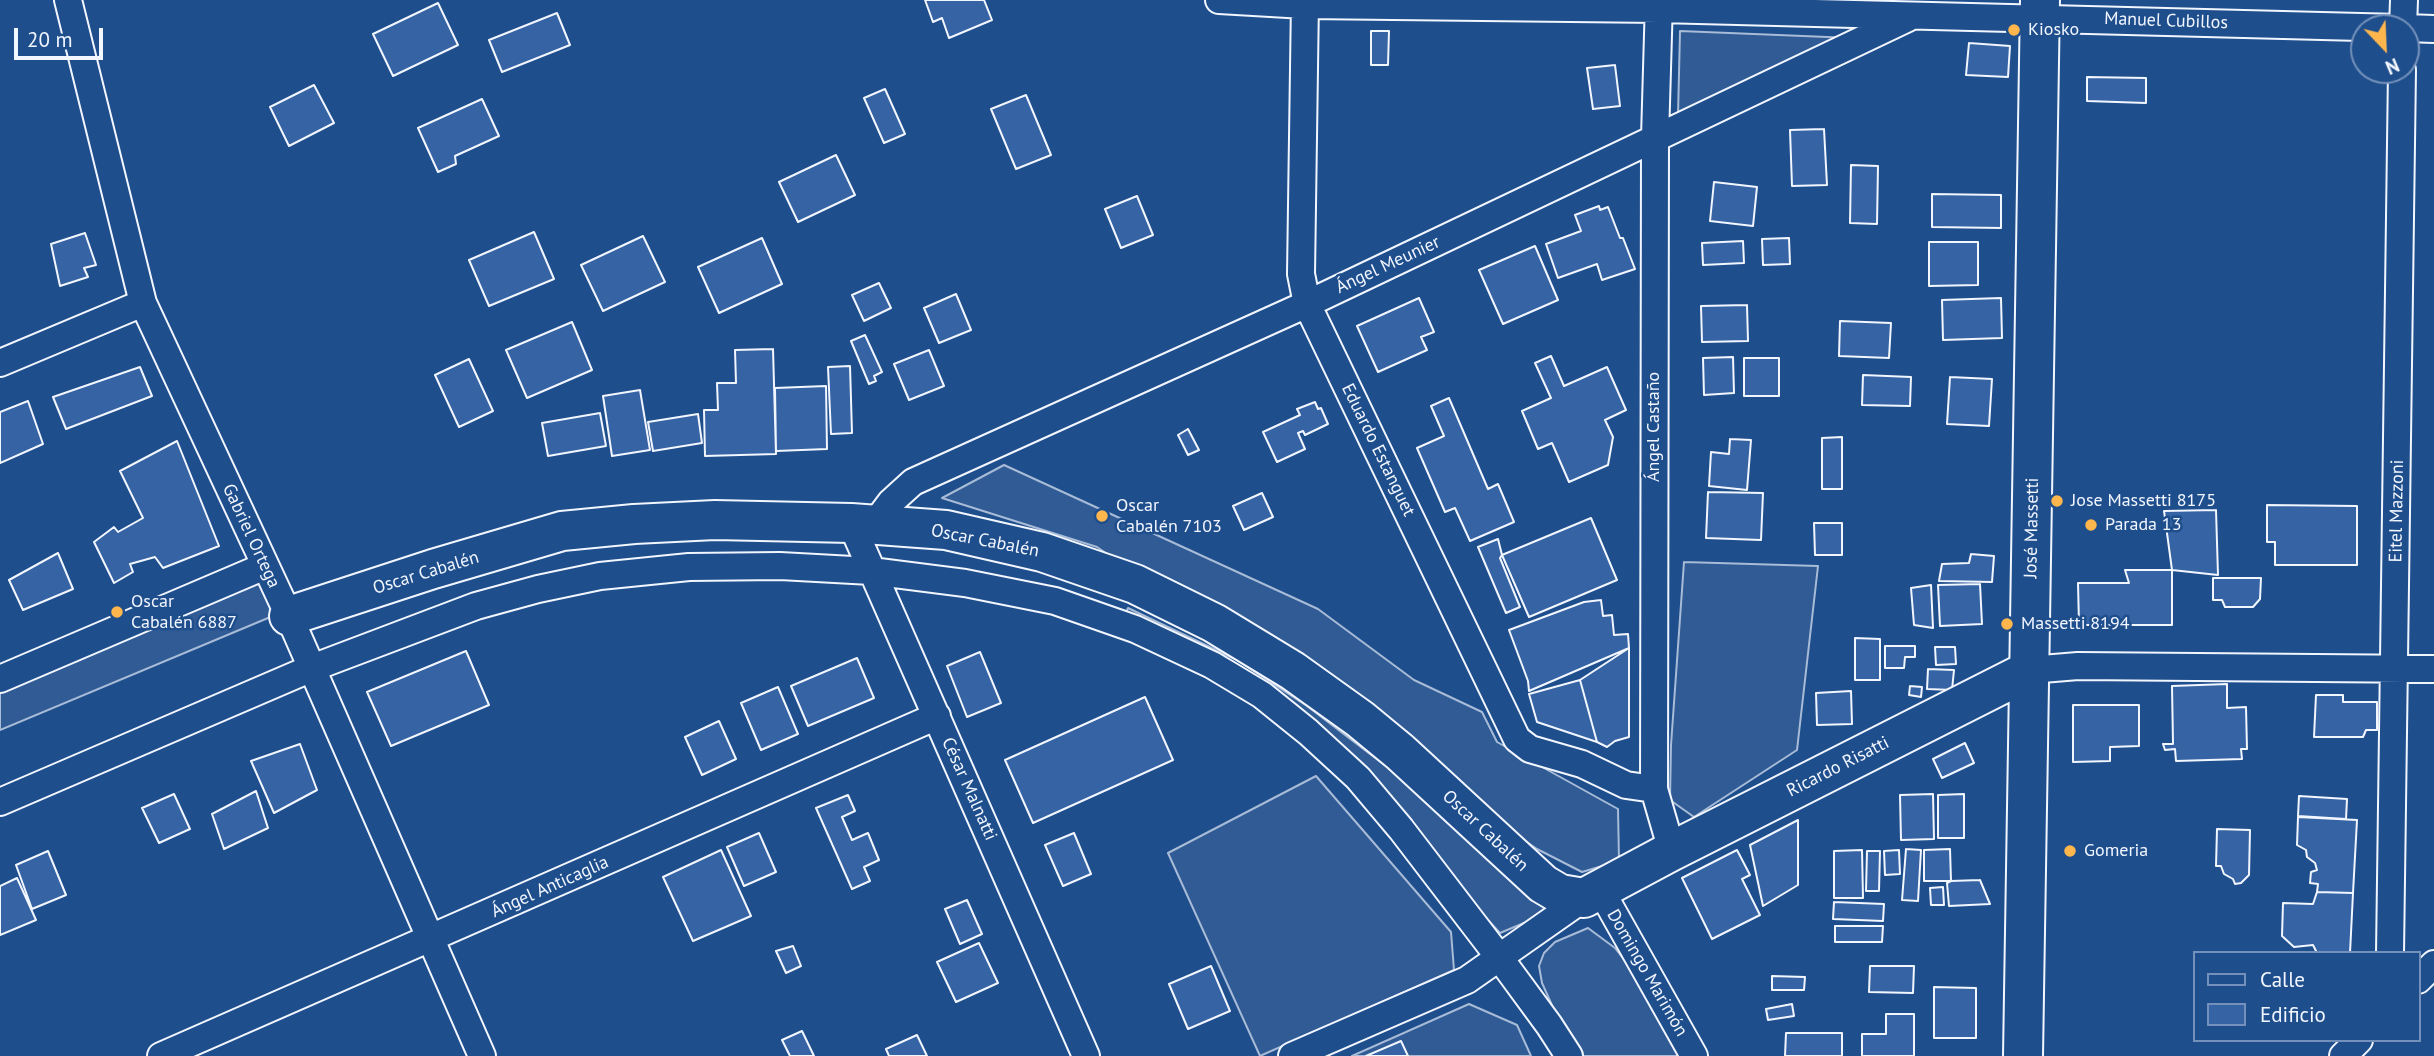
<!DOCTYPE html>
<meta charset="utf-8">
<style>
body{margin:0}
#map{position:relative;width:2434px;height:1056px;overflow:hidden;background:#1f4e8c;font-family:"PT Sans",sans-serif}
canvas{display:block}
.legend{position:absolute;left:2193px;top:951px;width:228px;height:91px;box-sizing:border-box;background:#1f4e8c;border:2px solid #7391ba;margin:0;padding:9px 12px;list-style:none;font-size:21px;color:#f2f6ff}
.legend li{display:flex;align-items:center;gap:14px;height:35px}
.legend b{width:35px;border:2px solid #7391ba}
.north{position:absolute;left:2350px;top:14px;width:70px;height:70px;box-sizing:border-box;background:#1f4e8c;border:2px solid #7391ba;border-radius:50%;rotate:157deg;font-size:19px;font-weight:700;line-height:28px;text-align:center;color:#f2f6ff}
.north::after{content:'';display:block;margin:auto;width:24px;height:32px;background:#ffb74d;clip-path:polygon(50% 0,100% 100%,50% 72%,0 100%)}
.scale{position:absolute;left:14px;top:28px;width:89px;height:32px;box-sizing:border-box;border:4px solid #f2f6ff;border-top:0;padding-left:9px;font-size:21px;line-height:24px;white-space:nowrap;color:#f2f6ff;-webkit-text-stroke:5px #1f4e8c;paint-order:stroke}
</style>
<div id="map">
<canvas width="2434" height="1056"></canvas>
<ul class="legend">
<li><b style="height:9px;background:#1f4e8c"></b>Calle</li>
<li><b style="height:19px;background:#3563a3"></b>Edificio</li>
</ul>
<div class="north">N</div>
<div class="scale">20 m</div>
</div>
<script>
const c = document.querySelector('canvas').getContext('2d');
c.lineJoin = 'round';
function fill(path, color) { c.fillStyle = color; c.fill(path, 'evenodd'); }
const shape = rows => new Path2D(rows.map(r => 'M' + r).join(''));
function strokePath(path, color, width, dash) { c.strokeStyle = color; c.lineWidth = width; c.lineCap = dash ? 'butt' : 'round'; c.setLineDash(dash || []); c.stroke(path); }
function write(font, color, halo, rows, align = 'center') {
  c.font = font + ' "PT Sans",sans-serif'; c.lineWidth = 5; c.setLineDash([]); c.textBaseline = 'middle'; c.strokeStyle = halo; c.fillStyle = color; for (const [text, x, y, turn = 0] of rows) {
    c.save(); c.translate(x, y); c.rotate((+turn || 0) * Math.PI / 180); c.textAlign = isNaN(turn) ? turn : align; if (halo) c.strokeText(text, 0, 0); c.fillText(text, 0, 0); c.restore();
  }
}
const built = shape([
 [1680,31,1852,38,1678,116,1680,31],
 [1004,465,1318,609,1414,680,1482,712,1497,742,1618,809,1619,861,1582,872,1537,849,1097,547,942,498,1004,465],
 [1684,562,1818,566,1797,750,1694,817,1670,800,1671,745,1684,562],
 [262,578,280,613,0,730,0,689,262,578],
 [1128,608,1237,660,1307,706,1433,802,1555,910,1500,933,1302,719,1122,622,1128,608],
 [1316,776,1451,932,1454,970,1260,1056,1168,853,1316,776],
 [1588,928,1615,948,1643,984,1680,1056,1580,1056,1560,1023,1542,983,1539,966,1544,953,1555,942,1588,928],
 [1469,1004,1517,1025,1531,1056,1352,1056,1469,1004]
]);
fill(built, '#305b95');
strokePath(built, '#a8bbd7', 2);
const building = shape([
 [925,0,984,0,992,20,949,38,942,18,933,22,925,0],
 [438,3,458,45,393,76,373,34,438,3],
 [557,13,570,45,502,72,489,40,557,13],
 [1371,31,1389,31,1388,65,1371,65,1371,31],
 [1969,43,2010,46,2008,77,1966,75,1969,43],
 [1615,65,1620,106,1593,109,1587,68,1615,65],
 [2087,77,2146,78,2146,103,2087,101,2087,77],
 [314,85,334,123,289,146,270,107,314,85],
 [885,89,905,134,884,143,864,98,885,89],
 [1026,95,1051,155,1016,169,991,109,1026,95],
 [482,99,499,136,455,156,456,164,438,172,418,128,482,99],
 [1824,129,1827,185,1792,186,1790,130,1824,129],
 [836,155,855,195,798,222,779,182,836,155],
 [1851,165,1878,166,1877,224,1850,223,1851,165],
 [1714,182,1757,187,1753,226,1710,221,1714,182],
 [1932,194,2001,195,2001,228,1932,227,1932,194],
 [1137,196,1153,235,1121,248,1105,209,1137,196],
 [1599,206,1600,210,1608,207,1620,238,1623,238,1635,269,1602,280,1597,264,1558,278,1546,244,1581,231,1575,215,1599,206],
 [534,232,554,279,489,306,469,260,534,232],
 [85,233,96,265,84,268,88,277,60,286,51,244,85,233],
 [643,236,665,282,603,311,581,265,643,236],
 [762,238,782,284,719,313,698,267,762,238],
 [1789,238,1790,264,1763,265,1762,239,1789,238],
 [1743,241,1744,263,1703,265,1702,243,1743,241],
 [1929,242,1978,242,1978,285,1929,286,1929,242],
 [1535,246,1558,300,1503,324,1479,270,1535,246],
 [879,283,891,308,864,321,852,295,879,283],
 [956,294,971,330,939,343,924,308,956,294],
 [1419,298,1434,332,1421,337,1427,350,1378,372,1357,326,1419,298],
 [2001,298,2002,338,1943,340,1942,300,2001,298],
 [1747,305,1748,341,1702,342,1701,306,1747,305],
 [1840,321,1891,323,1889,358,1839,356,1840,321],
 [572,322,592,370,527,398,506,350,572,322],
 [865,335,882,372,874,376,876,381,869,384,851,341,865,335],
 [773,349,776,454,705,456,704,410,718,410,717,383,736,383,735,350,773,349],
 [929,350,944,386,909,400,894,364,929,350],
 [1551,356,1564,386,1607,367,1626,410,1605,420,1613,437,1608,465,1569,482,1552,443,1538,449,1522,411,1551,398,1535,363,1551,356],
 [1733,357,1734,393,1704,395,1703,358,1733,357],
 [1744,358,1779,358,1779,396,1744,396,1744,358],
 [469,359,493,411,459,427,435,375,469,359],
 [850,366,852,433,831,434,828,367,850,366],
 [140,367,152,396,66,429,53,397,140,367],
 [1863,375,1911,377,1910,406,1862,405,1863,375],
 [1950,377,1992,379,1989,426,1947,424,1950,377],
 [826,386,827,449,776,451,775,388,826,386],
 [640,390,650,450,612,456,603,396,640,390],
 [1449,398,1488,489,1498,484,1514,522,1470,541,1455,508,1445,512,1417,448,1444,436,1431,406,1449,398],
 [28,401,43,444,0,463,0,412,28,401],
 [1315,402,1318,409,1321,408,1328,424,1305,435,1303,431,1298,433,1305,449,1277,462,1263,432,1300,415,1297,409,1315,402],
 [600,413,606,446,548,456,542,423,600,413],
 [698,414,702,443,653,451,648,422,698,414],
 [1188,429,1199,450,1188,455,1178,435,1188,429],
 [1842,437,1842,489,1822,489,1822,438,1842,437],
 [1730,439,1751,440,1747,490,1709,486,1711,452,1729,454,1730,439],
 [177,441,219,546,163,568,155,557,130,564,133,572,114,583,94,542,114,527,118,532,143,518,120,471,177,441],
 [1708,492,1763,493,1761,540,1706,538,1708,492],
 [1262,493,1273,517,1244,530,1233,506,1262,493],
 [2267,505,2357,506,2357,565,2275,565,2275,542,2267,542,2267,505],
 [2216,510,2218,575,2172,570,2164,511,2216,510],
 [1591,518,1617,580,1529,617,1502,555,1591,518],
 [1814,523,1842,523,1842,555,1815,555,1814,523],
 [1498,539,1502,555,1500,558,1520,607,1506,613,1478,547,1498,539],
 [58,553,73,589,23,610,9,580,58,553],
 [1971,554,1994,556,1992,582,1939,581,1942,564,1969,563,1971,554],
 [2125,570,2172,570,2172,625,2079,625,2078,583,2129,583,2125,570],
 [2213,578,2261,578,2260,599,2253,607,2225,607,2222,600,2213,600,2213,578],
 [1980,584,1982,624,1940,626,1938,585,1980,584],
 [1931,585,1933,628,1914,625,1911,588,1931,585],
 [1601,600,1603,616,1612,615,1614,635,1628,634,1629,648,1529,691,1528,681,1509,630,1584,602,1601,600],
 [1855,638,1880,639,1880,680,1855,680,1855,638],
 [1885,646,1915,646,1915,657,1905,657,1904,668,1885,668,1885,646],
 [1935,647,1955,647,1956,664,1936,665,1935,647],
 [1629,648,1629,737,1615,741,1607,747,1597,742,1580,680,1629,648],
 [466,651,489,705,391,746,367,692,466,651],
 [980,652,1001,703,967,717,947,666,980,652],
 [857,658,874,698,808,726,791,686,857,658],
 [1928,669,1954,670,1952,690,1927,689,1928,669],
 [1580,680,1597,742,1537,722,1529,694,1580,680],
 [2227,684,2227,708,2246,707,2247,749,2241,749,2242,759,2176,761,2175,749,2165,750,2163,744,2173,744,2172,686,2227,684],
 [1910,686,1922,687,1921,697,1909,695,1910,686],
 [778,687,798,734,761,750,741,703,778,687],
 [1851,691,1852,724,1817,725,1816,693,1851,691],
 [2316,695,2343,695,2343,702,2377,702,2377,730,2366,730,2363,737,2314,737,2316,695],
 [1145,697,1173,760,1033,823,1005,760,1145,697],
 [2073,705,2139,705,2139,746,2110,747,2110,761,2073,762,2073,705],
 [719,721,736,759,702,775,685,737,719,721],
 [1965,743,1974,763,1942,778,1933,759,1965,743],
 [300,744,317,790,274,813,251,761,300,744],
 [256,791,268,828,224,849,212,814,256,791],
 [174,794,190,829,159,843,142,808,174,794],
 [1933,794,1934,839,1901,840,1900,795,1933,794],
 [1964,794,1964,838,1938,838,1938,795,1964,794],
 [848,795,855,811,842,817,852,840,868,833,879,860,864,867,870,881,852,889,816,808,848,795],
 [2299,796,2347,799,2346,819,2298,816,2299,796],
 [2298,817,2357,820,2353,893,2317,892,2318,884,2310,883,2311,872,2317,870,2315,863,2307,857,2306,850,2297,845,2298,817],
 [1798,820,1798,885,1763,906,1750,845,1798,820],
 [2217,829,2250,830,2249,875,2241,883,2235,884,2233,879,2224,874,2221,866,2216,866,2217,829],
 [759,833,776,872,744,886,727,847,759,833],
 [1074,833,1091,874,1063,886,1045,845,1074,833],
 [1906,849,1921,850,1918,901,1902,900,1906,849],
 [1950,849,1951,881,1924,881,1924,850,1950,849],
 [721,850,751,916,693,941,663,877,721,850],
 [1737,850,1750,875,1742,879,1760,915,1712,939,1682,878,1737,850],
 [1862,850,1863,898,1834,898,1834,851,1862,850],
 [1899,850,1900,874,1885,875,1884,851,1899,850],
 [48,851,66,895,32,909,16,865,48,851],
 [1867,851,1880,851,1879,891,1866,891,1867,851],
 [17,878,36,920,0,935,0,886,17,878],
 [1980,880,1990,904,1949,906,1947,883,1951,881,1980,880],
 [1943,887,1944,905,1931,905,1930,888,1943,887],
 [2317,892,2353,893,2350,953,2317,953,2313,945,2294,947,2282,936,2283,903,2313,904,2317,892],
 [967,900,982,934,960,944,945,909,967,900],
 [1834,902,1884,904,1883,921,1833,919,1834,902],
 [1835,926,1883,926,1882,942,1835,942,1835,926],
 [979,943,998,983,956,1002,937,962,979,943],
 [793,946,801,966,786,973,776,951,793,946],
 [1211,966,1230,1011,1188,1029,1169,984,1211,966],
 [1870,966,1914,966,1913,993,1869,992,1870,966],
 [1772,976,1805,977,1804,990,1772,990,1772,976],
 [1934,987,1976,988,1976,1038,1934,1038,1934,987],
 [1792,1004,1794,1016,1768,1020,1766,1009,1792,1004],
 [1886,1014,1914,1014,1914,1056,1862,1056,1862,1034,1886,1034,1886,1014],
 [802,1031,814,1056,790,1056,782,1040,802,1031],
 [1786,1033,1842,1033,1842,1056,1785,1056,1786,1033],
 [917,1035,927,1056,889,1056,886,1049,917,1035],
 [1401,1041,1408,1056,1366,1056,1401,1041]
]);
fill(building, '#3563a3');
strokePath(building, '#f2f6ff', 2);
const minor = shape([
 [68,0,143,303,289,616,482,1056],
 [1219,0,1305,5,1659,9,2400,28],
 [1305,0,1301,274,1307,304,1517,739,1530,749,1582,764,1626,785,1654,789],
 [1659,0,1655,138,1654,789,1672,851],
 [2403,28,2404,0],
 [2406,28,2434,29],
 [0,363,143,303],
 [851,523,1086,1056],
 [873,526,891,502,913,482,1307,304,1908,18],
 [2030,670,2078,666,2434,669],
 [0,679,265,566],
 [0,802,312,668,476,606,538,589,600,576,689,567,780,566,871,571,965,583,1055,601,1135,629,1212,665,1262,695,1308,732,1358,778,1401,829,1499,957,1549,1025,1569,1056],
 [1600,889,1694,1056],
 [2390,953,2402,70],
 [2418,980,2434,964],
 [161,1056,937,716],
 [1292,1056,1467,980,1584,898],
 [2343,1056,2359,1040]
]);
const secondary = shape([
 [289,616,433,569,562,531,634,524,715,520,851,523,946,530,1042,552,1135,584,1214,623,1293,671,1360,719,1400,752,1543,884,1560,894,1584,898,1672,851,2030,670],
 [2023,1056,2040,0]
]);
strokePath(minor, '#f2f6ff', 30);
strokePath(secondary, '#f2f6ff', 42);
strokePath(minor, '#1f4e8c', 26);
strokePath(secondary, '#1f4e8c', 38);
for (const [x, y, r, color] of [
 [2014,30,7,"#ffb74d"],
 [2057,501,7,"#ffb74d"],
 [1102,516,7,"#ffb74d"],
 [2091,525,7,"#ffb74d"],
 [117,612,7,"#ffb74d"],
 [2007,624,7,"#ffb74d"],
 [2070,851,7,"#ffb74d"]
]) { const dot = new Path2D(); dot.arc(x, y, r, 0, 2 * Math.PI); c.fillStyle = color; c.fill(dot); strokePath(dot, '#1f4e8c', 2.5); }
write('18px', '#f2f6ff', '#1f4e8c', [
 ["Manuel Cubillos",2166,21,2],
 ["Ángel Meunier",1388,265,-25],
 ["Ángel Castaño",1654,427,-90],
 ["Eduardo Estanguet",1378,450,64],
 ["Eitel Mazzoni",2397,511,-89],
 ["José Massetti",2032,528,-89],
 ["Gabriel Ortega",251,536,65],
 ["Oscar Cabalén",985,541,11],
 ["Oscar Cabalén",426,573,-17],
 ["Ricardo Risatti",1838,767,-27],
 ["César Malnatti",969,789,66],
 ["Oscar Cabalén",1485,831,43],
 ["Ángel Anticaglia",550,887,-24],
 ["Domingo Marimón",1647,973,60]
]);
write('18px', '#f2f6ff', '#1f4e8c', [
 ["Kiosko",2028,30],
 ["Jose Massetti 8175",2071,501],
 ["Oscar",1116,506],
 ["Cabalén 7103",1116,527],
 ["Parada 13",2105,525],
 ["Oscar",131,602],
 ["Cabalén 6887",131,623],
 ["Massetti 8194",2021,624],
 ["Gomeria",2084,851]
], 'left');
</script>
